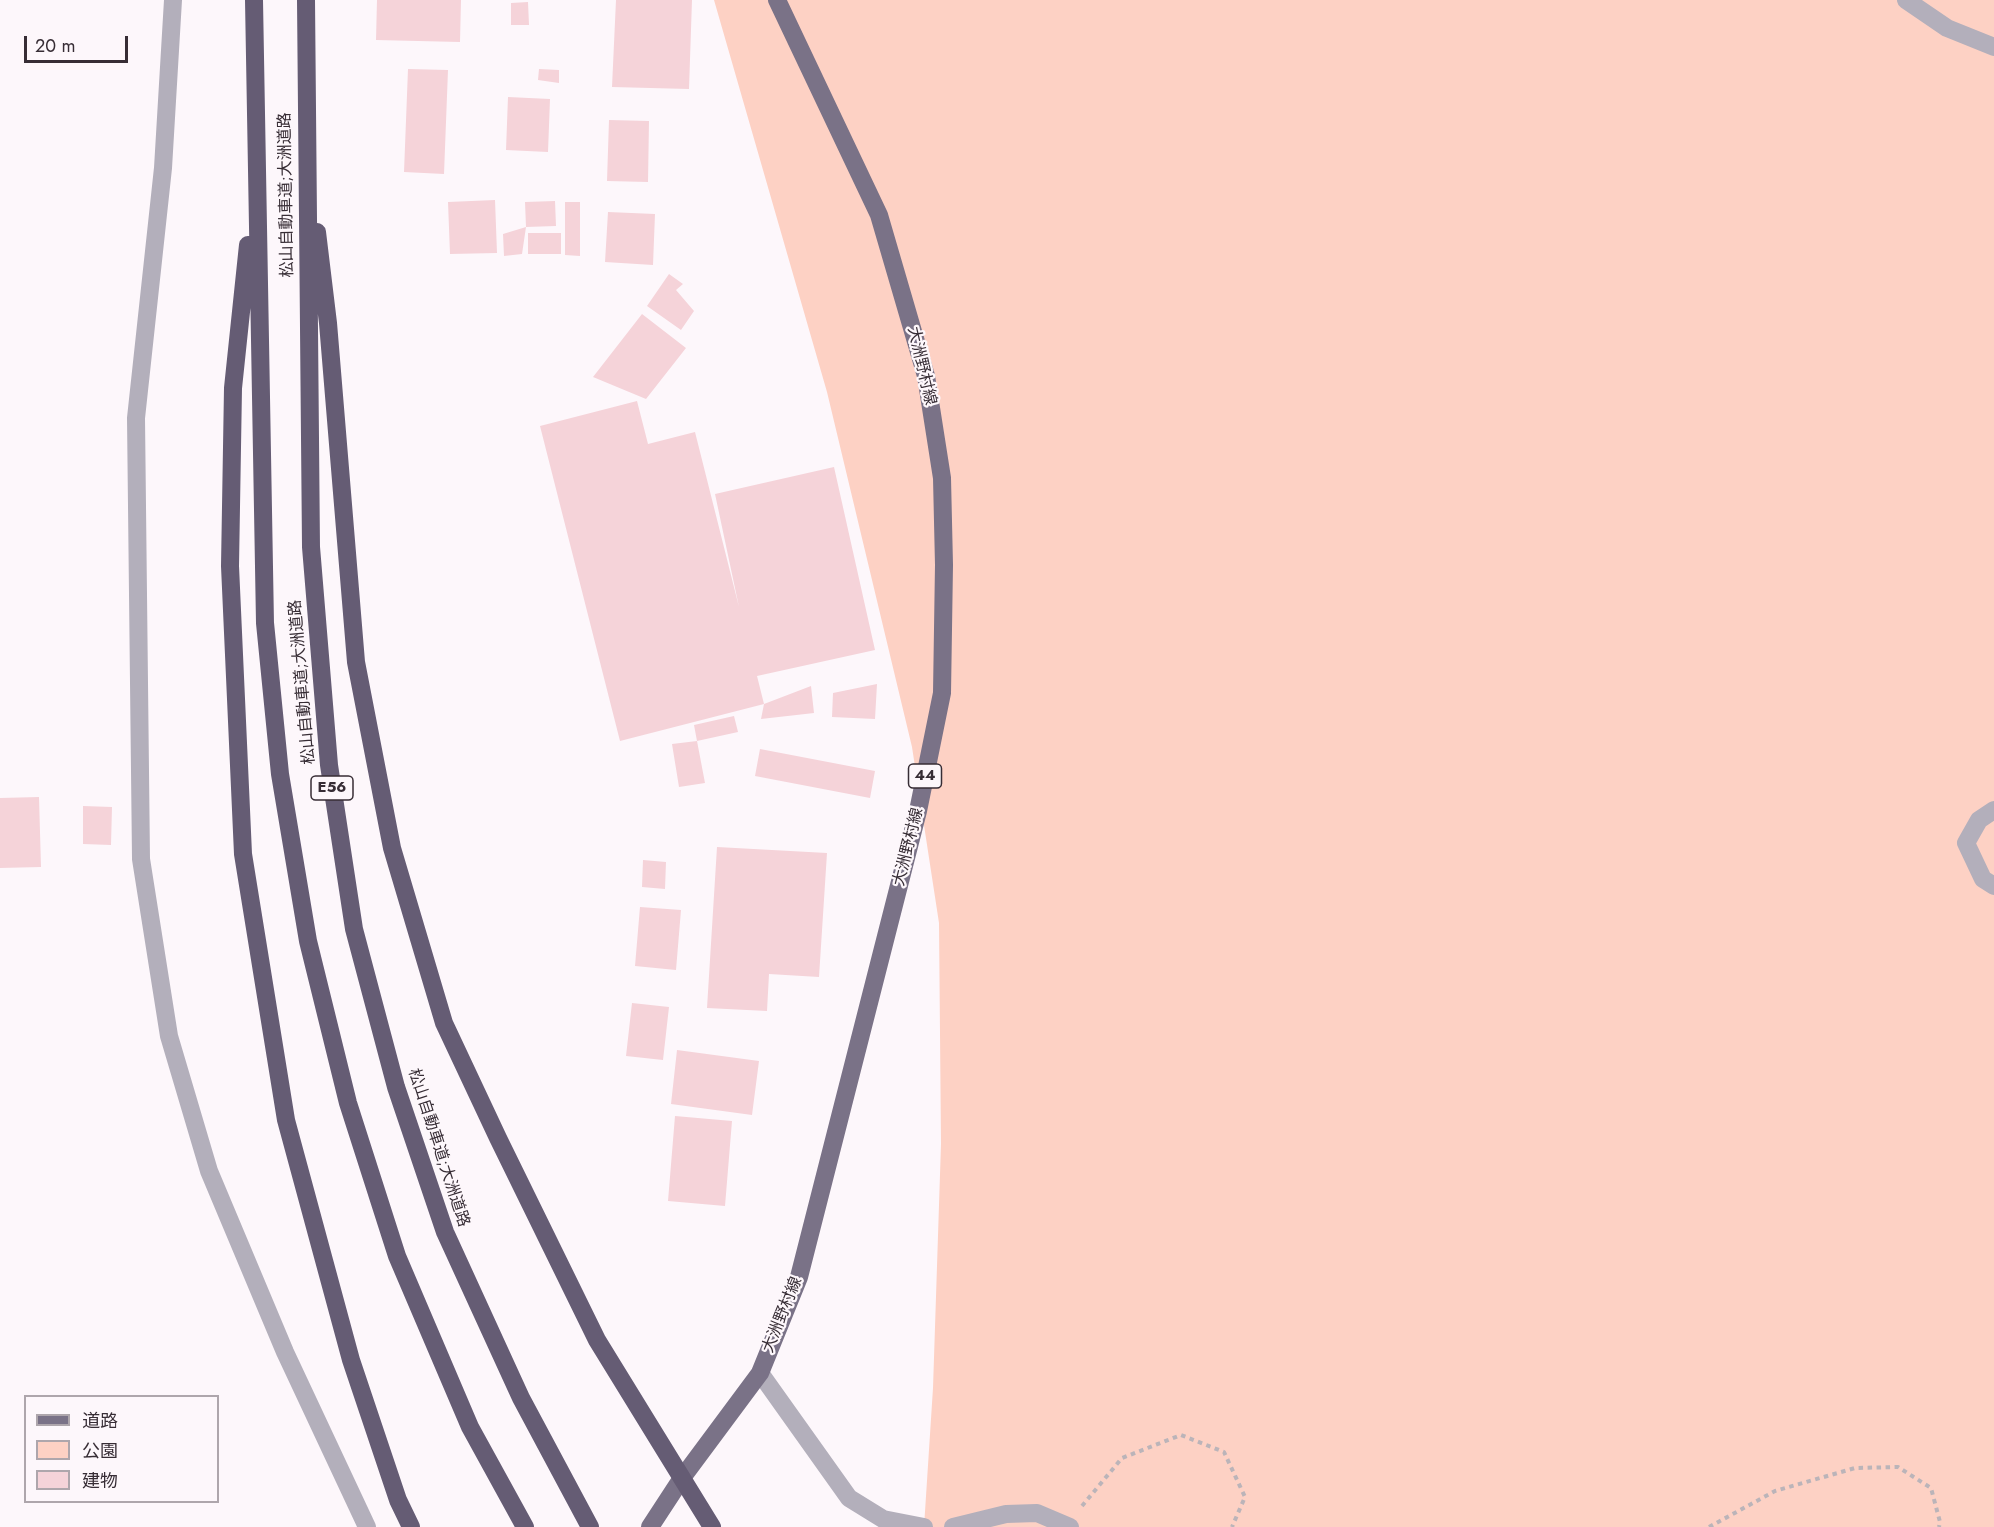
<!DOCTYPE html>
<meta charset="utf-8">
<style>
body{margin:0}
#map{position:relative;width:1994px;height:1527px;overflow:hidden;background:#fdf7fb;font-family:Jost,"Noto Sans JP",sans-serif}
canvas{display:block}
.legend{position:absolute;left:24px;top:1395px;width:195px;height:108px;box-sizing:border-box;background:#fdf7fb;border:2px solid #aea6ac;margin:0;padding:8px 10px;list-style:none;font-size:18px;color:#372d35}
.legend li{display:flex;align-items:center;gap:12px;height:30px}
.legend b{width:30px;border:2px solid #aea6ac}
.scale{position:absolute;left:24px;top:36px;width:104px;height:27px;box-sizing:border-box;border:3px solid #372d35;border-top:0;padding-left:8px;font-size:18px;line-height:21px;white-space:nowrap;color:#372d35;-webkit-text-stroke:4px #fdf7fb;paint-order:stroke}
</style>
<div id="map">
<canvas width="1994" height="1527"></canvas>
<ul class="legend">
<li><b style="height:8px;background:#7a7287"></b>道路</li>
<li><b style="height:16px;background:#fdd1c4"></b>公園</li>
<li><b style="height:16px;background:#f5d3d9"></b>建物</li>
</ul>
<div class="scale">20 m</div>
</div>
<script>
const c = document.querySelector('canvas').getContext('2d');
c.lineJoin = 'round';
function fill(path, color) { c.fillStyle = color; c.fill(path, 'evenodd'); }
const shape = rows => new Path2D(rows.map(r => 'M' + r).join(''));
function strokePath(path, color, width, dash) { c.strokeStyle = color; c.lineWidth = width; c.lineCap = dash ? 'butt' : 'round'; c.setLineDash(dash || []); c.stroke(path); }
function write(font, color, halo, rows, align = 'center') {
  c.font = font + ' Jost,"Noto Sans JP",sans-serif'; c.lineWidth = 4.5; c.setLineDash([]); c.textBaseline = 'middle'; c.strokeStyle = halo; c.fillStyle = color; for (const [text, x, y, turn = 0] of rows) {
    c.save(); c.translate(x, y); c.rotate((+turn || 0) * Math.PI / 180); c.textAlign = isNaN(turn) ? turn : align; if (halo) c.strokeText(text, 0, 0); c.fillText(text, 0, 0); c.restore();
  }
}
fill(shape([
 [714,0,1994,0,1994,1527,924,1527,933,1388,941,1144,939,923,912,747,827,392]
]), '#fdd1c4');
fill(shape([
 [377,0,461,0,460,42,376,40],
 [616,0,692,0,689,89,612,87],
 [528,2,529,25,511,25,511,3],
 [408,69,448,70,444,174,404,172],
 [539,69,559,70,559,83,538,80],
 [508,97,550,99,548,152,506,150],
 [609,120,649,121,648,182,607,181],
 [495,200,497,253,450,254,448,202],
 [555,201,556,226,526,227,525,202],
 [565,202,580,202,580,256,565,255],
 [608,212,655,214,653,265,605,262],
 [526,227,522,254,504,256,503,234],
 [528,233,561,233,561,254,528,254],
 [669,274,683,284,676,290,694,311,681,330,647,306],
 [642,314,686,348,646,399,593,377],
 [637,401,648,444,695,432,739,607,715,494,834,467,875,650,757,676,764,704,620,741,540,426],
 [877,684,875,719,832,717,833,693],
 [811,686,814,713,761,719,764,704],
 [734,716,738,732,697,741,694,725],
 [697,741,705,783,679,787,672,744],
 [760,749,875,771,870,798,755,776],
 [39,797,41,867,0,868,0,798],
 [83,806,112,807,111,845,83,844],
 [717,847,827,853,819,977,769,974,767,1011,707,1008],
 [643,860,666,862,665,889,642,887],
 [640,907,681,910,676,970,635,966],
 [632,1003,669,1007,663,1060,626,1056],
 [677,1050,759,1061,752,1115,671,1104],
 [675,1116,732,1121,725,1206,668,1201]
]), '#f5d3d9');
strokePath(shape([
 [1082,1506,1122,1458,1181,1435,1224,1452,1245,1497,1232,1527],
 [1709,1527,1775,1491,1855,1468,1898,1467,1931,1488,1940,1522,1939,1527]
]), '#bbb4b9', 4, [4.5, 4.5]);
strokePath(shape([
 [173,0,163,168,136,418,141,859,169,1036,209,1171,285,1352,367,1527],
 [1906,0,1947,28,1994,47],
 [1994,810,1979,820,1966,843,1983,879,1994,886],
 [760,1373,849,1498,883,1519,924,1527],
 [953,1527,1006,1514,1037,1513,1070,1527]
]), '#b3afbb', 18);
strokePath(shape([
 [650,1527,682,1478,760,1373,799,1277,918,811,942,693,944,565,942,478,926,376,879,215,777,0]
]), '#7a7287', 18);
strokePath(shape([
 [254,0,265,623,280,774,308,941,348,1103,397,1256,470,1427,525,1527],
 [306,0,311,547,329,765,354,929,396,1087,445,1232,521,1398,590,1527],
 [317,232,328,323,356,662,392,848,444,1023,498,1138,597,1340,712,1527],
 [248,245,233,388,230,566,243,854,286,1120,351,1360,398,1500,411,1527]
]), '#655c74', 18);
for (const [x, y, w] of [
 [925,776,33],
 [332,788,42]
]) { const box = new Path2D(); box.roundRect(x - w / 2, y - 12, w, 24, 4.5); c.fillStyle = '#fdf7fb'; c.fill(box); strokePath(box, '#372d35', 1.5); }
write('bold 15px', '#372d35', null, [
 ["44",925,776],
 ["E56",332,788]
]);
write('16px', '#372d35', '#fdf7fb', [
 ["松山自動車道;大洲道路",287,195,-91],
 ["大洲野村線",921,366,77],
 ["松山自動車道;大洲道路",303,682,-95],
 ["大洲野村線",909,847,-76],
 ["松山自動車道;大洲道路",438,1148,72],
 ["大洲野村線",783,1315,-68]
]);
</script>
